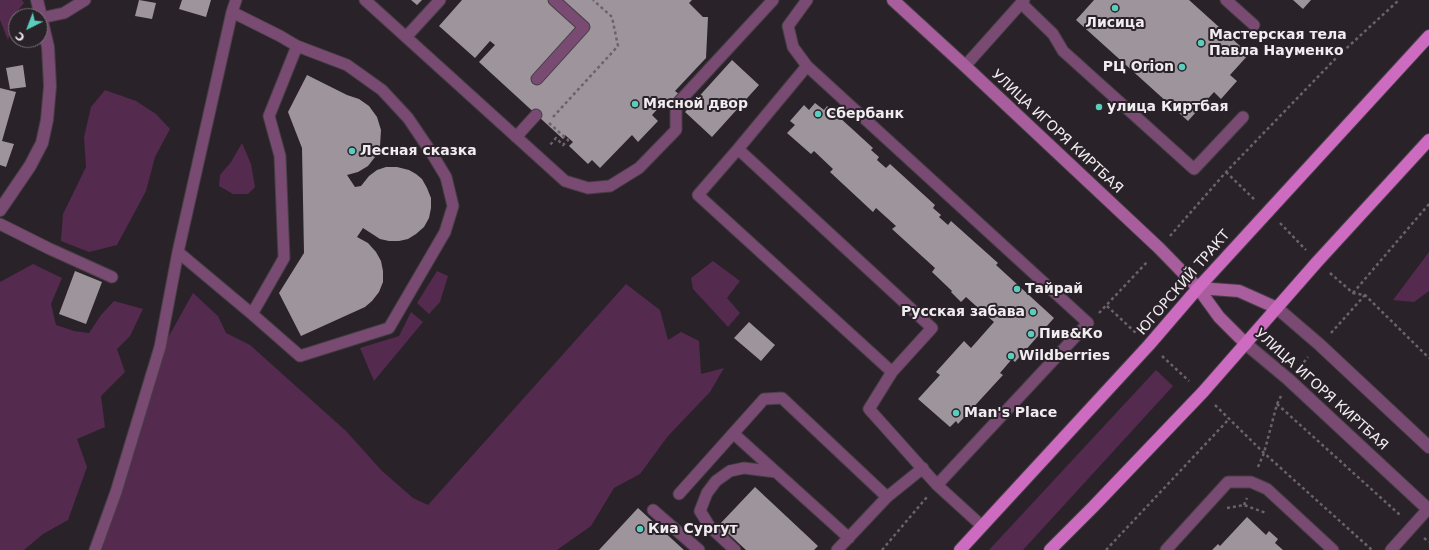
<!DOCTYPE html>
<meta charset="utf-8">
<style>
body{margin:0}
#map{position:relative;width:1429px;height:550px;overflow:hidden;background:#2a2229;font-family:"DejaVu Sans",sans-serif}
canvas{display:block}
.north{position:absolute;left:8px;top:8px;width:40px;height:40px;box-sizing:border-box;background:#2a2229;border:1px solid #7a7379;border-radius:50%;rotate:222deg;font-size:11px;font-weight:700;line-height:16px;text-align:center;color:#f1ecf0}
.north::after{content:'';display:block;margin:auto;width:14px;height:18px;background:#5acebd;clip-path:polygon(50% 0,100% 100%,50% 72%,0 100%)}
</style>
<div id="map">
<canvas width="1429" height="550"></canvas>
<div class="north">С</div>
</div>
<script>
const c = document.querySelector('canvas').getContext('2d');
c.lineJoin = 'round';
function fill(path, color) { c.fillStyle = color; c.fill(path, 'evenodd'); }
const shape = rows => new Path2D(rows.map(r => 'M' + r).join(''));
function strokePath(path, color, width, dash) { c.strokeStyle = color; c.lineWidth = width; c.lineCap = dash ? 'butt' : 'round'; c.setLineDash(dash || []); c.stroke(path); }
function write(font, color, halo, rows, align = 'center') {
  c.font = font + ' "DejaVu Sans",sans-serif'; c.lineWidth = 4; c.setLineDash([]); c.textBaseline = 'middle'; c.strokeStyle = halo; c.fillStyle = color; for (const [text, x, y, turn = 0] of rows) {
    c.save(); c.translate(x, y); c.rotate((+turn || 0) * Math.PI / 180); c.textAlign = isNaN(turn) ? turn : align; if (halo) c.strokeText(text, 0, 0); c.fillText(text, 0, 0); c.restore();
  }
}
fill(shape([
 [0,0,22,0,24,3,16,13,8,40,0,20],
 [105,90,136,101,156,114,170,129,155,157,146,191,117,245,89,252,61,241,63,214,86,167,84,137,91,107],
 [242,143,251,164,255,187,248,194,233,194,219,186,220,175,231,162],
 [1429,252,1429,291,1414,302,1393,300],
 [713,261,740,281,727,298,740,313,728,327,693,289,691,278],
 [33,264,62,278,51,304,56,325,74,331,89,333,101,315,114,301,143,309,130,336,117,349,125,372,101,396,105,427,77,439,87,467,68,520,43,534,24,550,0,550,0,282],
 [437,271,448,276,440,302,429,314,417,303],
 [626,284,660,310,668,340,681,332,699,341,701,374,724,368,710,392,668,436,640,474,614,488,591,526,557,550,102,550,161,350,193,293,218,316,226,333,250,345,346,431,382,471,413,498,428,505],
 [411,312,423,322,374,381,360,348,399,336],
 [1156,370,1173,386,1023,550,989,550]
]), '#542a4e');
fill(shape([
 [139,0,156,3,152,19,135,16],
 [182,0,211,0,206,17,179,9],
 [411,0,422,0,417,5],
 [462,0,692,0,689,3,703,17,708,17,706,58,675,91,679,94,666,108,662,104,652,115,658,121,638,142,632,135,600,168,592,160,588,164,569,146,573,142,565,135,565,137,563,139,479,62,495,45,490,41,475,58,439,26],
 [1094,0,1189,0,1249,54,1230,75,1237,81,1221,99,1214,92,1188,121,1076,20],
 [1293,0,1311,0,1303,9],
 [732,60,759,85,712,137,685,112],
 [23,65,26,87,10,89,6,68],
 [307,75,347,95,359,99,369,106,377,117,381,130,380,146,375,157,368,166,358,172,347,175,355,187,361,186,369,176,377,170,386,167,397,167,409,170,416,174,422,179,427,188,431,198,431,208,429,218,424,227,416,234,408,239,399,241,389,241,380,239,363,228,357,237,368,243,376,252,381,261,383,271,383,282,379,292,372,301,365,307,301,336,279,293,304,253,302,148,288,112],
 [0,88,16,92,2,141,14,144,6,167,0,165],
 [815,103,824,110,827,106,873,148,871,150,879,157,877,160,886,168,890,164,935,205,933,208,941,215,939,217,948,225,951,221,998,263,996,265,1054,318,1015,362,1012,359,1000,373,1003,375,958,424,956,421,950,427,918,399,940,375,936,372,964,341,971,348,994,322,966,297,961,302,951,292,952,291,932,272,935,268,892,229,896,226,876,208,873,212,830,172,833,169,814,151,811,154,787,133,795,125,790,121,804,105,809,110],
 [75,271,102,282,86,324,59,314],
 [749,322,775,345,761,361,734,338],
 [755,487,818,546,814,550,746,550,719,525],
 [638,508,684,550,599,550],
 [1247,517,1266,535,1269,531,1278,539,1275,543,1283,550,1212,550,1218,544,1220,546]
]), '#9e959c');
const lane = shape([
 [365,0,565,181,588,188,610,186,639,168,676,130,676,105,773,0],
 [807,0,788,26,793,47,807,66,1088,323,937,485],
 [1226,0,1254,25],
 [1021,3,1053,34,1063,51,1194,169,1243,117],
 [41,18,64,13,85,0],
 [406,37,440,0],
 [807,66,738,149,698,195,892,372],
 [965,66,1024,0],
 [537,79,584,27,554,0],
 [516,137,536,115],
 [738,149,932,328,892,372,869,409,937,485,982,526],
 [0,224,50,249,112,277],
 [178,252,252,314,300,356,389,328,445,232,453,206,446,177,431,152,408,118,382,90,347,65,297,46,280,36,232,12],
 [252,314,284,258,280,156,269,116,297,46],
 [734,434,849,538],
 [679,494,764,399,782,398,887,497,837,550],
 [887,497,923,468],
 [653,510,699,550],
 [95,550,116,492,160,347,178,252,232,12,236,0],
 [735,550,710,527,700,511,707,493,716,481,730,471,744,468,776,472],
 [1166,550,1228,482,1251,482,1267,489,1333,550],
 [1391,550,1428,509]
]);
const street = shape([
 [0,210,30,166,42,143,47,120,50,86,48,47,37,0],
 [1277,308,1320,345,1429,447],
 [1246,344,1288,379,1429,510]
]);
const secondary = shape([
 [893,0,965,66,1159,248,1198,288,1219,317,1246,344],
 [1198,288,1239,291,1277,308]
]);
const primary = shape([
 [960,550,1149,345,1198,288,1429,36],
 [1050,550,1093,507,1203,392,1317,262,1429,140]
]);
strokePath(lane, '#463e45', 13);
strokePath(street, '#463e45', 14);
strokePath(secondary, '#463e45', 14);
strokePath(primary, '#463e45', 14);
strokePath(shape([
 [553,117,618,46,612,17,593,0],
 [549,123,568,140,563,145,556,138,550,145],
 [1226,172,1256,201],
 [1280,223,1306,250],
 [1170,236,1226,172,1338,56,1399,0],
 [1330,273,1353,293,1365,295,1429,358],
 [1353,293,1429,204],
 [1107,306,1137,334],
 [1099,313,1148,261],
 [1331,333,1365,295],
 [1162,356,1189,381],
 [1300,367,1308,357],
 [1277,404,1400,515],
 [1215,405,1264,453,1372,550],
 [1258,467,1264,453,1277,404,1281,396],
 [1244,505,1247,498],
 [1227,508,1244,505,1266,513],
 [1424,538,1429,542],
 [882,550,927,497],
 [1106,550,1229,419]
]), '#6a6369', 2.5, [3, 3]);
strokePath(lane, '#794a72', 11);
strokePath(street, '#794a72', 12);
strokePath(secondary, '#a85d9d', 12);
strokePath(primary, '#cc6bbf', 12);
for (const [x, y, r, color] of [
 [1115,8,4,"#5acebd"],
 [1201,43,4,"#5acebd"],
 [1182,67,4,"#5acebd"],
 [635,104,4,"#5acebd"],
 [1099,107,4,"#5acebd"],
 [818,114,4,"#5acebd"],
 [352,151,4,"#5acebd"],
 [1017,289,4,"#5acebd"],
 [1033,312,4,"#5acebd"],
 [1031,334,4,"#5acebd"],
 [1011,356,4,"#5acebd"],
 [956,413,4,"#5acebd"],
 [640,529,4,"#5acebd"]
]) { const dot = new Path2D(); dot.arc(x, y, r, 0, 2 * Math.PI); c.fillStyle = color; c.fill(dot); strokePath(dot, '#2a2229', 1.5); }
write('bold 14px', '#f1ecf0', '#2a2229', [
 ["Лисица",1115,23,"center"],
 ["Мастерская тела",1209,35],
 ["Павла Науменко",1209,51],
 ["РЦ Orion",1174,67,"right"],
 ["Мясной двор",643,104],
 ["улица Киртбая",1107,107],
 ["Сбербанк",826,114],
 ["Лесная сказка",360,151],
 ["Тайрай",1025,289],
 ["Русская забава",1025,312,"right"],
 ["Пив&Ко",1039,334],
 ["Wildberries",1019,356],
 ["Man's Place",964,413],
 ["Киа Сургут",648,529]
], 'left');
write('14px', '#f1ecf0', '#2a2229', [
 ["УЛИЦА ИГОРЯ КИРТБАЯ",1057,132,43],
 ["ЮГОРСКИЙ ТРАКТ",1184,283,-49],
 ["УЛИЦА ИГОРЯ КИРТБАЯ",1321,390,42]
]);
</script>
